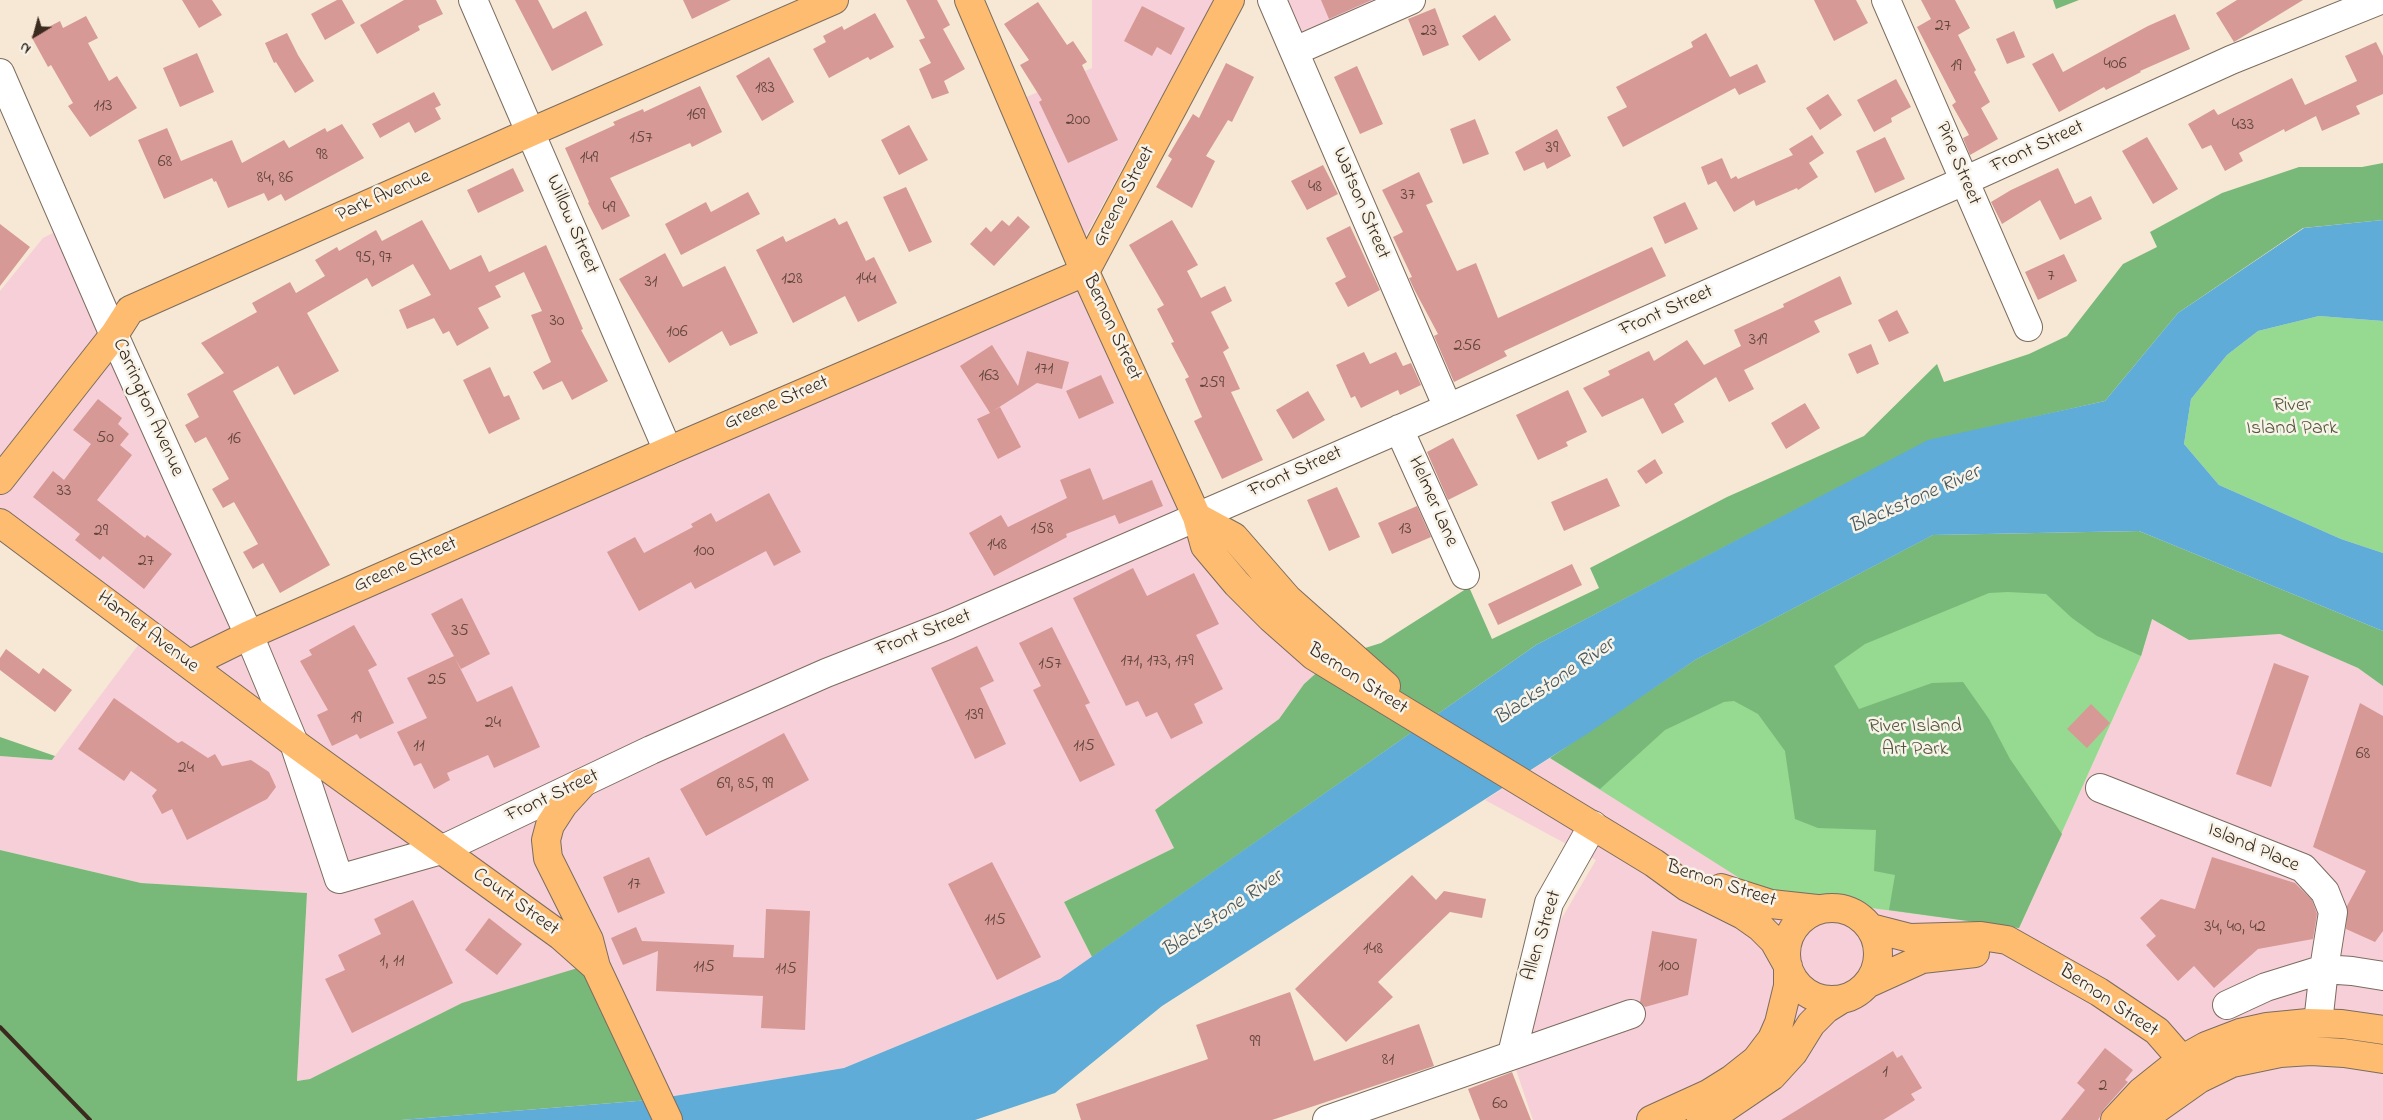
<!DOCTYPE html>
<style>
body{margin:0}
#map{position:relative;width:2383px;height:1120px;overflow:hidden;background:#f6e8d4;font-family:"Indie Flower",sans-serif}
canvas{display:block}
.north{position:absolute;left:10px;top:10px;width:50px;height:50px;-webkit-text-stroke:4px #f7f3e8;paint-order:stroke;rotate:217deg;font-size:14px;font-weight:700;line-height:20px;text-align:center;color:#3b2a1e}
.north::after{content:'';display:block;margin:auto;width:18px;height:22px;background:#3b2a1e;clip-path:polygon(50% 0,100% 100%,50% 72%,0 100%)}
</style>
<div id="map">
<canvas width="2383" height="1120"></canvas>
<div class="north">N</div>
</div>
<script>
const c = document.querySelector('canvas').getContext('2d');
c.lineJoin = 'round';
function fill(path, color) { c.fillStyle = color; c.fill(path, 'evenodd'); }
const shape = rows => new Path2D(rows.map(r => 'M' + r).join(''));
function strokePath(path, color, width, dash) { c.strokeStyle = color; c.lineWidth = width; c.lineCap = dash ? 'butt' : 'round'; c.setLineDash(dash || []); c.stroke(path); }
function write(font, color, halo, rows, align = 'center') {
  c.font = font + ' "Indie Flower",sans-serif'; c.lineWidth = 5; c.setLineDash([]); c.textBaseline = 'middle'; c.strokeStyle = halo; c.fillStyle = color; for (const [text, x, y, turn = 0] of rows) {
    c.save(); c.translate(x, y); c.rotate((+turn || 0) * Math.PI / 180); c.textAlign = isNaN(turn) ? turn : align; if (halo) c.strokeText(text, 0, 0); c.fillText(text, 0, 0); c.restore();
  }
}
fill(shape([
 [1092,0,1214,0,1083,241,1020,100,1092,68],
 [1265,0,1421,0,1293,55],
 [71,224,253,621,1093,270,1209,527,1278,611,1333,658,1304,684,1279,719,1155,810,1174,848,1064,902,1092,957,1060,979,844,1068,650,1100,310,1079,297,1081,307,893,141,883,0,850,0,756,52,760,151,628,0,514,0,291,43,238],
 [2152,619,2189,640,2281,634,2358,668,2383,686,2383,1120,1533,1120,1509,1049,1546,945,1596,860,1485,800,1550,758,1600,789,1798,898,2019,928,2141,656]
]), '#f6cfd8');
fill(shape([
 [2319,316,2383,321,2383,553,2341,539,2219,485,2184,444,2191,399,2227,355,2258,331],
 [1933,535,2152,619,2141,656,2019,928,1797,898,1741,879,1550,758,1695,660]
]), '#96d990');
fill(shape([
 [2053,0,2079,0,2056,9],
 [2383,163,2383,220,2303,228,2178,313,2105,401,1928,441,1536,645,1092,957,1064,902,1174,848,1155,810,1279,719,1304,684,1333,658,1381,643,1469,587,1492,639,1599,588,1590,568,1727,497,1864,436,1937,364,1944,382,2029,354,2067,336,2123,264,2157,247,2150,232,2222,193,2299,167,2362,167],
 [2139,531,2383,631,2383,686,2358,668,2280,634,2189,640,2152,619,2141,656,2097,636,2072,618,2046,594,2008,592,1989,593,1865,644,1834,666,1859,709,1932,683,1963,682,1989,719,2010,759,2062,834,2019,928,1889,910,1895,875,1874,871,1876,830,1818,828,1795,819,1785,751,1758,714,1734,701,1724,702,1665,730,1600,789,1550,758,1695,660,1933,535],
 [0,737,55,756,52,760,0,756],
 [0,850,141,883,307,893,297,1081,310,1079,462,1003,581,967,650,1100,401,1120,0,1120]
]), '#78b97a');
fill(shape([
 [2383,220,2383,321,2319,316,2258,331,2227,355,2191,399,2184,444,2219,485,2341,539,2383,553,2383,631,2139,531,1933,535,1695,660,1590,732,1162,1006,1055,1093,975,1120,401,1120,650,1100,844,1068,1060,979,1536,645,1928,440,2105,401,2178,313,2304,228]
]), '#5eacd7');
fill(shape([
 [182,0,212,0,222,15,199,28],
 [337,0,342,0,355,23,325,40,311,14],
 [404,0,436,0,443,14,418,26,420,30,377,54,360,25],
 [515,0,538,0,553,29,586,11,603,45,552,71],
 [683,0,731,0,692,19],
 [906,0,937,0,950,25,943,29,965,69,944,81,949,93,932,99,919,69,931,63,919,40,925,38],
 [1321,0,1372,0,1329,19],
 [1814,0,1856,0,1868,23,1834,41],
 [1921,0,1955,0,1970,28,1958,35,1976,70,1974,72,1990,102,1981,108,1998,139,1970,155,1963,138,1969,135,1952,105,1956,102,1917,27,1931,19],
 [2237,0,2303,0,2234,42,2216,13],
 [1038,2,1067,45,1073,41,1087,62,1082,65,1118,140,1068,163,1039,102,1042,100,1020,65,1029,60,1004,24],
 [1142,6,1185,28,1171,55,1157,47,1152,56,1124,41],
 [1435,8,1449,45,1423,56,1408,19],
 [875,13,894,47,870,60,868,57,829,78,813,49,826,42,823,36,842,26,844,30],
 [2175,14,2190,49,2140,71,2141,72,2106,90,2104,87,2059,112,2032,64,2053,53,2063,72,2148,26],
 [1495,15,1511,40,1479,61,1462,36],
 [86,16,98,38,88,43,109,81,117,76,137,108,90,137,68,106,73,103,51,65,48,67,31,36,60,21,63,28],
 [2014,31,2025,57,2007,64,1996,39],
 [287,33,298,55,314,81,295,93,276,62,274,63,265,43],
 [1706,33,1730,77,1757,64,1766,82,1739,95,1735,88,1623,147,1607,117,1627,107,1616,87,1693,47,1691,42],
 [2376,42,2383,56,2383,94,2356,106,2360,114,2322,131,2316,116,2285,132,2284,129,2239,153,2243,161,2225,171,2211,145,2202,149,2188,124,2214,109,2218,115,2292,78,2305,105,2357,81,2345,56],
 [197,53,214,92,180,107,163,68],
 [769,57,794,102,762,121,736,76],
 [1226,63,1254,77,1232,122,1228,120,1206,156,1215,161,1192,208,1156,187,1172,159,1168,156,1193,114,1199,118],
 [1357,66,1383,124,1360,134,1334,77],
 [1896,79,1911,107,1891,118,1892,122,1874,132,1857,100],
 [700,86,722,132,692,147,690,143,610,178,630,216,602,230,588,203,589,202,565,148,615,125,613,122,643,109,644,112],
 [434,92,441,105,435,108,441,119,415,133,409,122,380,138,372,124],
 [1828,94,1842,115,1820,130,1806,108],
 [1475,119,1489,154,1463,164,1450,129],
 [342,124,364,158,285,201,281,194,268,201,264,193,228,208,216,181,214,182,212,178,164,199,138,140,167,128,181,161,232,140,242,163,284,140,289,148,325,128,327,132],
 [909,125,928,160,899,175,881,140],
 [1557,129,1571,156,1547,169,1544,162,1524,171,1515,152],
 [1812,135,1824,153,1809,163,1818,177,1798,190,1797,188,1756,206,1754,200,1734,212,1716,181,1708,185,1701,167,1722,158,1731,179,1736,176,1738,179,1793,155,1789,149],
 [1885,137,1905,179,1875,193,1856,151],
 [2147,137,2178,189,2153,204,2122,151],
 [1323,165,1338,194,1307,210,1291,181],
 [513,168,524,191,478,213,467,190],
 [2058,168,2075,204,2091,196,2102,219,2060,240,2040,200,2002,224,1991,202,2011,190],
 [1419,172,1433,202,1426,205,1457,271,1476,263,1498,318,1652,247,1666,276,1504,351,1507,356,1454,382,1434,336,1438,334,1414,289,1409,278,1412,277,1393,237,1403,232,1382,190],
 [906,187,932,242,909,252,883,197],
 [748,192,760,214,681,255,665,224,706,202,711,212],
 [1685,202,1698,229,1665,244,1653,217],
 [1018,216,1030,227,994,266,970,244,986,227,991,232,1002,220,1009,226],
 [835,218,839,225,847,221,866,261,874,257,897,303,858,322,845,296,793,323,756,250,783,236,786,242],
 [422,220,450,270,481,255,489,272,546,245,583,329,581,330,608,381,572,400,562,381,543,390,533,372,551,362,531,315,542,311,524,272,495,286,501,297,478,308,489,328,457,346,449,331,443,334,434,318,407,329,399,310,431,295,413,264,372,287,367,278,307,313,339,371,294,395,278,366,233,391,330,565,280,593,263,563,253,569,243,552,258,544,234,502,223,508,212,489,229,479,206,437,195,443,185,425,199,417,187,394,224,373,201,343,257,312,252,303,290,282,296,293,325,276,315,260,337,247,339,251,376,230,382,241],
 [1172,220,1198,265,1187,271,1201,298,1225,286,1232,301,1211,312,1229,348,1223,352,1240,389,1231,392,1263,460,1222,479,1194,421,1202,417,1185,379,1189,377,1171,343,1174,342,1157,309,1164,305,1129,245],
 [0,224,30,247,0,286],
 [1350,226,1380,290,1348,307,1335,283,1346,277,1326,238],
 [665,253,683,287,725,266,758,333,730,346,722,331,669,363,619,279],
 [2064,254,2077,281,2038,300,2025,272],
 [1840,276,1852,304,1814,321,1820,332,1744,370,1754,389,1729,402,1716,377,1674,404,1684,422,1662,434,1643,398,1602,417,1583,388,1610,375,1608,371,1649,351,1654,361,1687,340,1704,365,1741,346,1734,330,1784,307,1783,304],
 [1897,310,1909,333,1889,342,1878,320],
 [1871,344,1879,364,1857,374,1848,354],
 [992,345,1018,386,1027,351,1069,362,1062,389,1037,383,993,411,1000,407,1021,447,998,459,977,419,990,413,960,366],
 [1364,352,1370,364,1396,352,1403,366,1411,363,1421,385,1400,395,1398,390,1361,408,1355,396,1351,398,1336,365],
 [490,367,504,397,509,395,520,419,489,434,463,380],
 [1101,375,1114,403,1079,419,1066,391],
 [1568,390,1587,432,1566,442,1568,446,1538,460,1516,415],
 [1308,391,1325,420,1293,439,1276,410],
 [98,399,122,418,118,424,129,434,120,445,132,455,97,500,145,538,147,535,172,554,144,589,103,556,100,560,75,540,80,534,33,497,53,471,64,480,91,444,73,430],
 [1805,403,1820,428,1786,449,1771,423],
 [1453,438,1478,485,1448,500,1427,452],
 [1655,459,1663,473,1646,484,1637,471],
 [1090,468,1103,500,1152,480,1163,506,1119,524,1115,515,1066,534,1067,537,994,576,969,533,1001,515,1008,527,1067,498,1060,480],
 [1607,478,1620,506,1564,531,1551,502],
 [1337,487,1360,537,1329,551,1307,500],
 [769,493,801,552,774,566,766,551,695,589,691,582,639,611,607,552,635,537,644,553,693,527,691,524,711,513,716,522],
 [1417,506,1431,537,1392,554,1378,523],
 [1572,564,1582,585,1498,625,1488,604],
 [1133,568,1147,596,1194,573,1219,624,1196,635,1223,689,1194,704,1203,723,1171,739,1157,712,1146,717,1138,701,1126,706,1073,598],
 [462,598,490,654,461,669,431,614],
 [354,625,377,665,368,670,394,723,360,739,357,734,332,746,317,715,328,710,300,661,312,655,309,650],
 [1052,627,1090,703,1085,705,1115,765,1080,782,1033,690,1041,686,1019,643],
 [977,646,994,681,980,688,1006,744,975,759,931,668],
 [6,649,39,674,43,668,72,690,55,712,0,670,0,658],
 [454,656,477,702,512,686,540,747,494,768,488,755,447,773,450,780,434,789,421,763,414,766,397,732,427,718,407,678],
 [2274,663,2309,676,2271,787,2236,774],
 [114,698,178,743,182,741,208,758,215,754,222,766,251,760,269,772,276,787,267,799,187,840,172,809,162,814,152,796,157,790,131,771,124,781,78,749],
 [2360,703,2383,716,2383,931,2375,942,2346,929,2347,906,2366,871,2313,847],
 [2091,704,2110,723,2087,748,2067,729],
 [784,733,809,780,706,836,680,789],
 [649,857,665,893,618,913,603,877],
 [2212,857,2295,883,2312,900,2317,914,2313,939,2258,949,2214,988,2194,966,2178,981,2146,945,2156,936,2140,918,2161,899,2195,909],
 [992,862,1041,957,997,980,948,884],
 [1412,875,1436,900,1444,891,1486,899,1482,918,1450,912,1378,982,1393,997,1346,1042,1295,989],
 [413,900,453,983,352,1033,325,979,345,970,338,955,381,934,374,919],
 [766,909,810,911,805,1030,761,1028,763,996,656,991,658,951,623,965,611,938,636,927,642,941,734,945,733,957,764,958],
 [489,918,522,944,497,975,465,950],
 [1652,931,1697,939,1688,995,1645,1007,1640,1002],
 [1290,992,1314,1061,1419,1024,1434,1066,1272,1120,1081,1120,1076,1104,1208,1059,1196,1025],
 [2105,1048,2133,1070,2125,1080,2128,1082,2104,1109,2098,1120,2061,1120,2085,1090,2077,1083],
 [1893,1051,1897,1058,1902,1055,1922,1088,1911,1094,1915,1100,1883,1120,1781,1120],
 [1512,1072,1531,1120,1480,1120,1468,1089]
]), '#d79996');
const minor = shape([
 [473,0,668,451],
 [1272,0,1448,408],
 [1886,0,2028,327],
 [1295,51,1411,0],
 [0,73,114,335,249,635,294,743,339,879,441,850,651,750,826,673,948,625,1448,408,1964,181,2231,60,2380,0],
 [1399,429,1465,575],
 [2100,788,2303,868,2325,892,2333,912,2324,969,2352,971,2383,976],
 [2227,1005,2266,987,2324,969,2318,1023],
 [1512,1054,1549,903,1593,825],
 [1327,1120,1631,1014]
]);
const major = shape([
 [969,0,1085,272,1197,517,1205,546,1237,584,1271,618,1314,656,1654,863,1687,887,1743,915,1760,927,1774,941,1788,966,1788,986,1779,1023,1772,1039,1756,1060,1732,1079,1708,1094,1651,1120],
 [0,480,114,335,130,310,531,132,834,0],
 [1197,517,1234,537,1288,599,1386,686],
 [0,523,294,743,561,936,596,967,668,1120],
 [190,664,249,635,668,451,1085,272,1230,0],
 [583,783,563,805,550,825,546,840,548,858,589,940,596,967],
 [1721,888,1771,904,1817,909],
 '1786 954a46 46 0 1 1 92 0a46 46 0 1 1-92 0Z',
 [1871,928,1910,938,1981,936,2007,940,2099,992,2157,1031,2199,1079],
 [1869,983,1922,959,1975,953],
 [1701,1120,1722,1110,1772,1076,1793,1053,1811,1024,1826,1009,1842,999],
 [2115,1120,2141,1092,2181,1060,2206,1046,2240,1033,2267,1027,2308,1023,2342,1024,2383,1030],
 [2141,1120,2199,1079,2232,1063,2280,1053,2311,1051,2344,1053,2383,1059]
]);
strokePath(minor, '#7c6c5e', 30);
strokePath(major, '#7c6c5e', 30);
strokePath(minor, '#fff', 28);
strokePath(major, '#febc70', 28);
strokePath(shape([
 [0,1027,90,1120]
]), '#3b2a1e', 4);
write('18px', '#62463c', null, [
 ["27",1943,27],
 ["23",1429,32],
 ["406",2115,65],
 ["19",1956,67],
 ["183",765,89],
 ["113",103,107],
 ["169",696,116],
 ["200",1078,121],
 ["433",2243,126],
 ["157",641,139],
 ["39",1552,149],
 ["98",322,156],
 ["149",589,159],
 ["68",165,163],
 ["84, 86",275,179],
 ["48",1315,188],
 ["37",1408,196],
 ["49",609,209],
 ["95, 97",374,259],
 ["7",2051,277],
 ["128",792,280],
 ["144",866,280],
 ["31",651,283],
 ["30",557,322],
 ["106",677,333],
 ["319",1758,341],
 ["256",1467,347],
 ["171",1044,370],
 ["163",989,377],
 ["259",1212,384],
 ["50",105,439],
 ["16",234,440],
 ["33",64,492],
 ["158",1042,530],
 ["13",1405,530],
 ["29",101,532],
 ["148",997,546],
 ["100",704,552],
 ["27",146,562],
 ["35",460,632],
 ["171, 173, 179",1157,662],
 ["157",1050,665],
 ["25",437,681],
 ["139",974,716],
 ["19",356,719],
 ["24",493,724],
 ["11",419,747],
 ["115",1084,747],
 ["68",2363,755],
 ["24",186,769],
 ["69, 85, 99",745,785],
 ["17",634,885],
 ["115",995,921],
 ["34, 40, 42",2235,928],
 ["148",1373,950],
 ["1, 11",392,962],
 ["100",1669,967],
 ["115",704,968],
 ["115",786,970],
 ["99",1255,1043],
 ["81",1388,1061],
 ["1",1885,1073],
 ["2",2103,1087],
 ["60",1500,1105]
]);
write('20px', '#3b2a1e', '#f7f3e8', [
 ["Front Street",2038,148,-25],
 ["Pine Street",1957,164,67],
 ["Park Avenue",384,197,-24],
 ["Greene Street",1125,197,-62],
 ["Watson Street",1360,204,67],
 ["Willow Street",571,225,67],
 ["Front Street",1667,312,-24],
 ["Bernon Street",1111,328,65],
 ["Greene Street",777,404,-23],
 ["Carrington Avenue",147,408,66],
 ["Front Street",1296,473,-24],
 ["Helmer Lane",1432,502,66],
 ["Greene Street",406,566,-24],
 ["Hamlet Avenue",147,633,37],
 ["Front Street",924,634,-21],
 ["Bernon Street",1357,680,33],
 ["Front Street",553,797,-25],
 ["Island Place",2253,849,23],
 ["Bernon Street",1721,885,18],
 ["Court Street",515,903,36],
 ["Allen Street",1543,936,-73],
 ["Bernon Street",2108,1002,34]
]);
write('20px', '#52563a', '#f7f3e8', [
 ["River",2292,407],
 ["Island Park",2292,430],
 ["River Island",1915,728],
 ["Art Park",1915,751]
]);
write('italic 21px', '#47585f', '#f7f3e8', [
 ["Blackstone River",1915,501,-24],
 ["Blackstone River",1555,683,-34],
 ["Blackstone River",1223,915,-34]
]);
</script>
